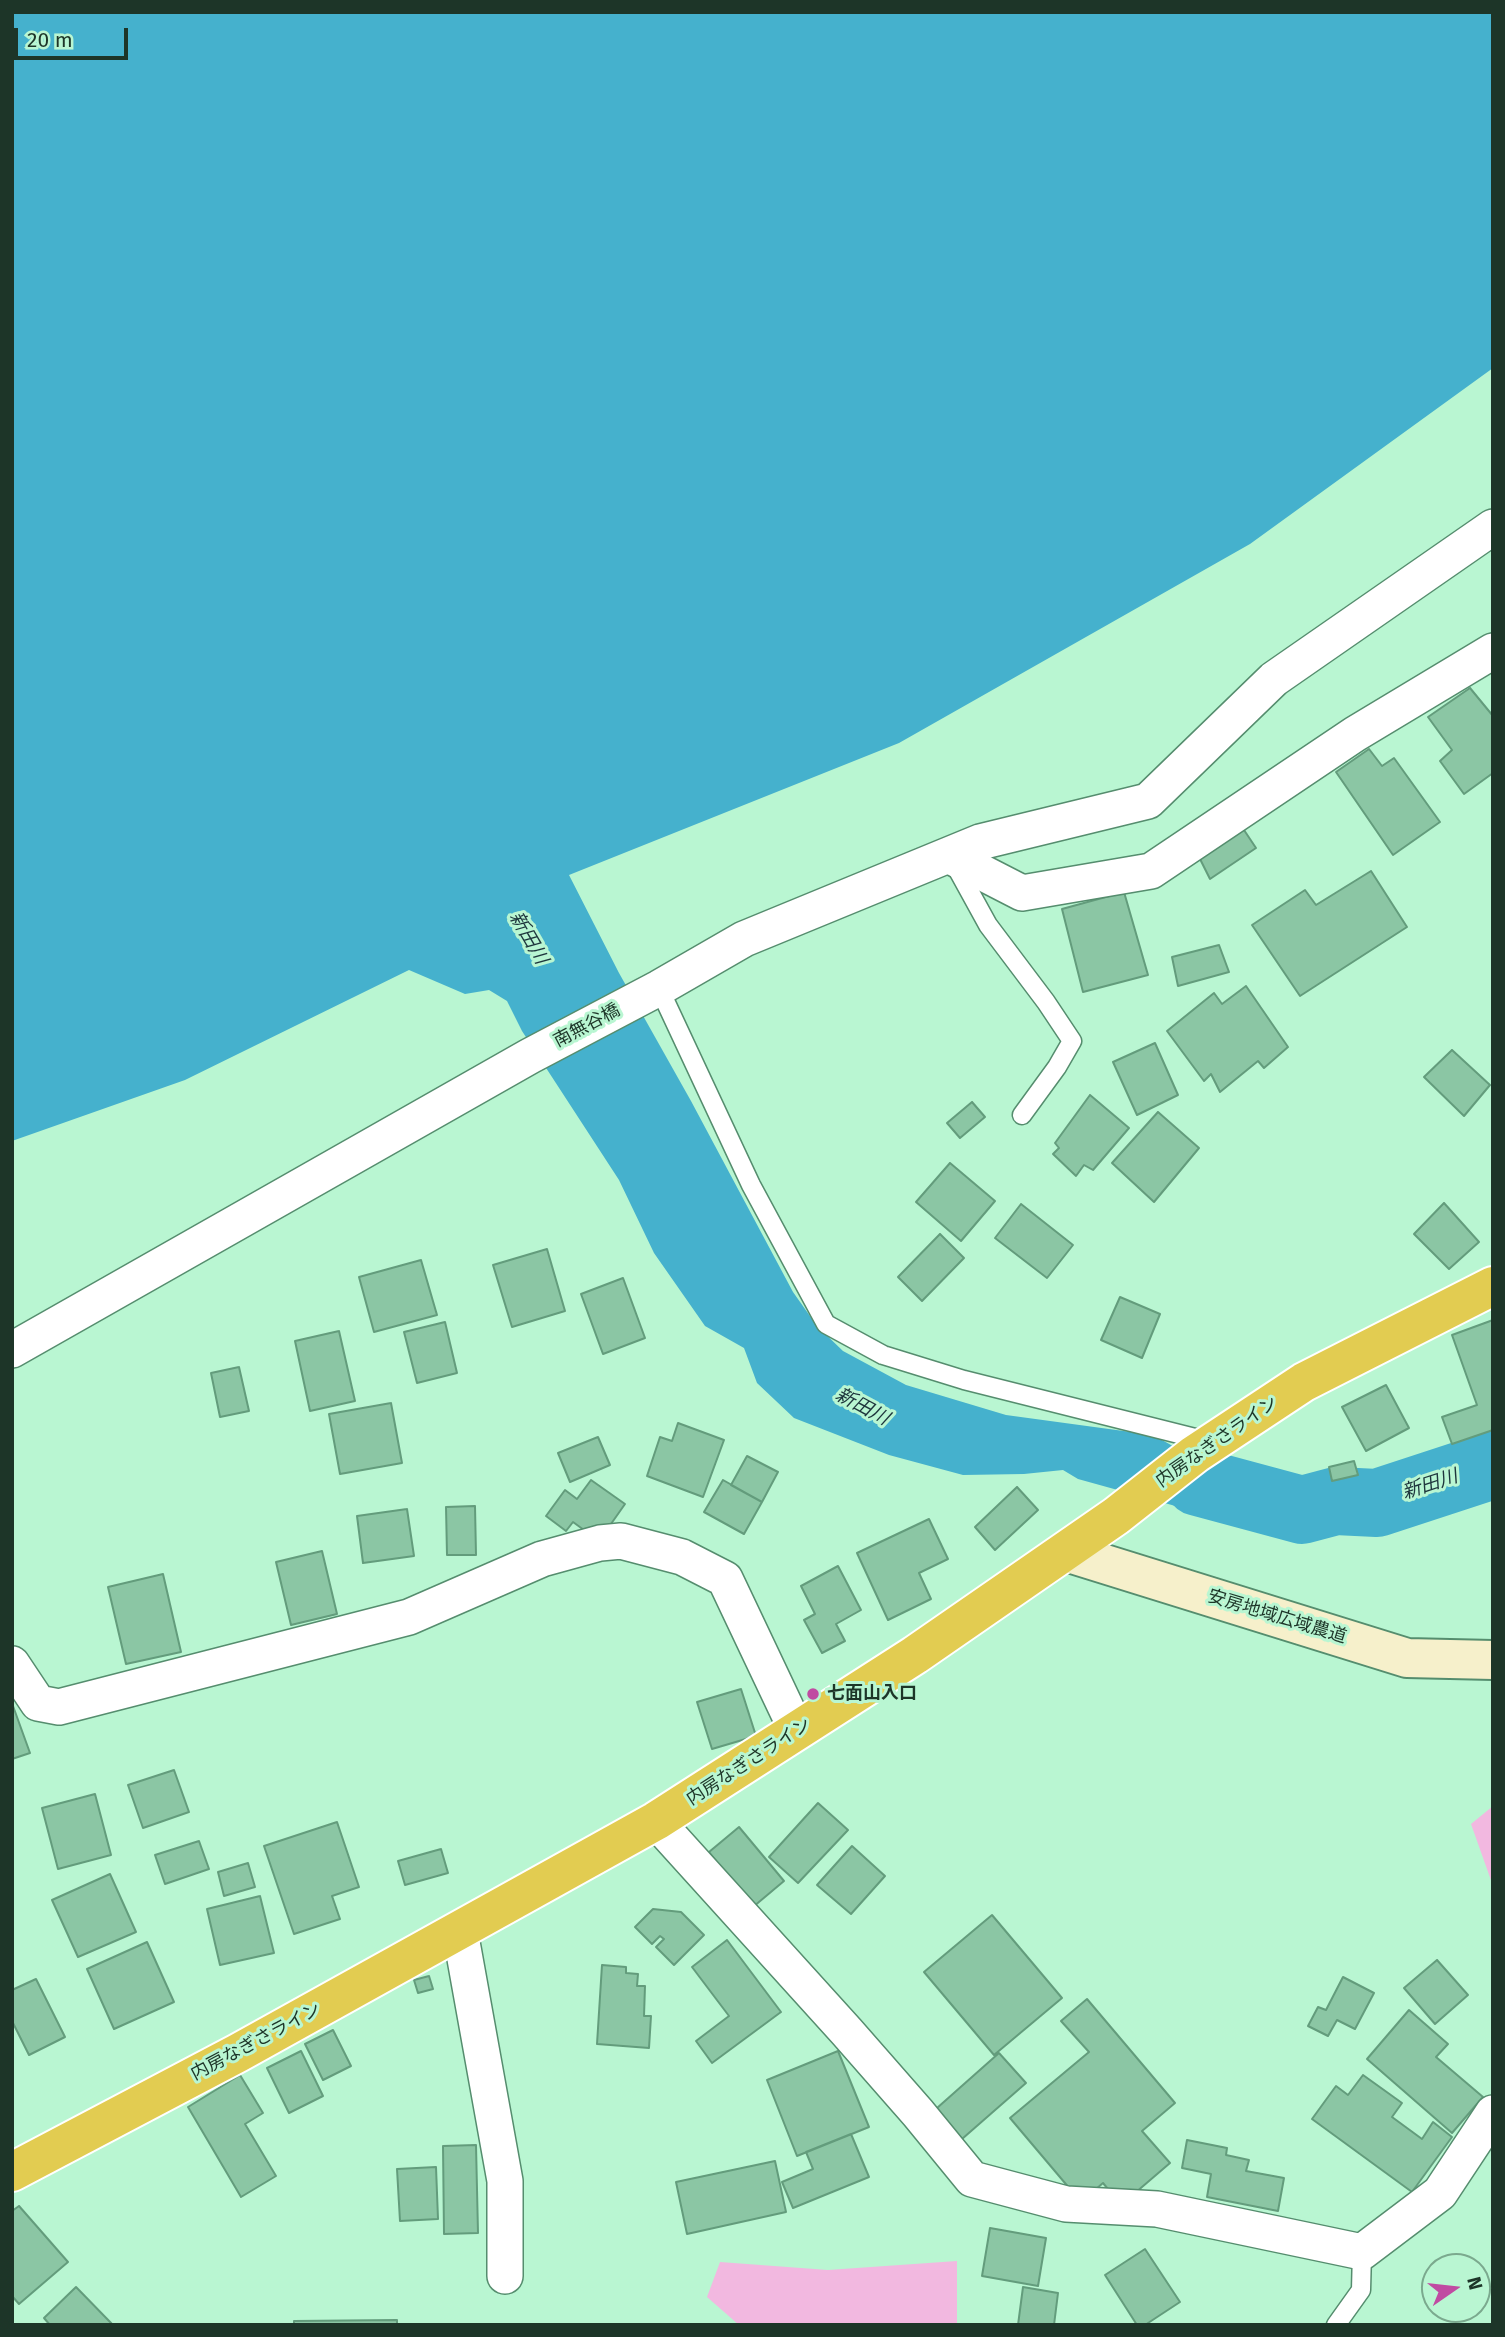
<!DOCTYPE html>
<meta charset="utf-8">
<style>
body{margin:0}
#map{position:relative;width:1505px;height:2337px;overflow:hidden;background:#b9f6d2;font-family:"Fira Sans",sans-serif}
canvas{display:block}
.frame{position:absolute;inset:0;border:14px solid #1d3528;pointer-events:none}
.north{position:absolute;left:1421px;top:2253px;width:70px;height:70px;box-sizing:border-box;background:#b9f6d2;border:2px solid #7ba98e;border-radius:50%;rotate:76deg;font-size:19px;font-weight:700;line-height:28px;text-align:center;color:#1d3528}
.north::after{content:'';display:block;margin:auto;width:24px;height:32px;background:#c04ba2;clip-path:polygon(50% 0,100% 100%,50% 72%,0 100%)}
.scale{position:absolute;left:14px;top:28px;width:114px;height:32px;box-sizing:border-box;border:4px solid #1d3528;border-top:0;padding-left:9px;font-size:21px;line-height:24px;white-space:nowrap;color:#1d3528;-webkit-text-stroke:5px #b9f6d2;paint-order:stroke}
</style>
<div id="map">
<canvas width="1505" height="2337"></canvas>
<div class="frame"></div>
<div class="north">N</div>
<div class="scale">20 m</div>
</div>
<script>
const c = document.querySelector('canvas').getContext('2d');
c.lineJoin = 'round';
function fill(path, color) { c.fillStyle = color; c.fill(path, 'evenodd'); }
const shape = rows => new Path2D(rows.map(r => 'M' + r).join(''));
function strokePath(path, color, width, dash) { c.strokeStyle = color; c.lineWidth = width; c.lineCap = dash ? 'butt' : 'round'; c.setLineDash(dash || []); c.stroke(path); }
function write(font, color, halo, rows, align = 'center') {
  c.font = font + ' "Fira Sans","Noto Sans JP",sans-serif'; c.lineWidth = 6; c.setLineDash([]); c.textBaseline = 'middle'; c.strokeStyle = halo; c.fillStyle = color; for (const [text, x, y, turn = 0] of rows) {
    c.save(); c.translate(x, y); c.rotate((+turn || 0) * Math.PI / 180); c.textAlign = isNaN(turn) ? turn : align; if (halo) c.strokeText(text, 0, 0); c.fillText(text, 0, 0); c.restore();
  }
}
fill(shape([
 [1493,1806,1493,1886,1471,1824],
 [957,2261,957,2325,739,2325,707,2297,720,2262,828,2270]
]), '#f2b8e0');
fill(shape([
 [12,12,1493,12,1493,368,1250,544,899,743,569,875,619,973,691,1101,793,1292,817,1326,843,1351,906,1385,1006,1415,1153,1435,1225,1475,1291,1499,1288,1520,1197,1512,1078,1479,1063,1470,1024,1474,963,1475,889,1455,794,1418,757,1383,744,1348,705,1326,654,1253,619,1180,522,1031,507,1001,489,990,465,994,409,970,185,1080,12,1141]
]), '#45b1cd');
strokePath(shape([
 [1198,1482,1302,1510,1336,1501,1377,1503,1493,1465]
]), '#45b1cd', 68);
const building = shape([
 [1470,688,1493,716,1493,773,1464,794,1440,761,1452,750,1428,717,1470,688],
 [1369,749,1382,766,1394,758,1440,822,1393,855,1336,772,1369,749],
 [1236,818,1256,848,1210,879,1194,847,1236,818],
 [1371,871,1407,927,1300,996,1252,925,1305,890,1316,905,1371,871],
 [1124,892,1148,975,1083,992,1062,909,1124,892],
 [1219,945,1229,972,1178,986,1172,957,1219,945],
 [1246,986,1288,1047,1264,1068,1258,1061,1220,1092,1211,1074,1204,1081,1167,1031,1214,993,1222,1004,1246,986],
 [1155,1043,1178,1095,1137,1115,1113,1062,1155,1043],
 [1452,1050,1490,1085,1464,1116,1424,1077,1452,1050],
 [1090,1095,1129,1128,1093,1170,1084,1165,1076,1176,1053,1154,1059,1148,1055,1143,1090,1095],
 [972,1102,985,1117,960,1138,947,1123,972,1102],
 [1158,1112,1199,1148,1154,1202,1112,1163,1158,1112],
 [950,1163,995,1201,961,1241,916,1202,950,1163],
 [1444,1203,1479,1242,1449,1269,1414,1234,1444,1203],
 [1021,1204,1073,1245,1047,1278,995,1238,1021,1204],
 [940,1234,964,1258,922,1301,898,1277,940,1234],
 [547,1249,565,1311,512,1327,493,1265,547,1249],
 [421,1260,437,1315,374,1332,359,1277,421,1260],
 [623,1278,645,1338,603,1354,581,1294,623,1278],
 [1120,1297,1160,1314,1142,1358,1101,1340,1120,1297],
 [1493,1320,1493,1430,1452,1444,1442,1417,1477,1405,1452,1335,1493,1320],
 [445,1322,457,1373,417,1383,404,1332,445,1322],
 [339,1331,355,1401,310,1411,295,1341,339,1331],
 [239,1367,249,1411,220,1417,211,1373,239,1367],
 [1386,1385,1409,1428,1366,1451,1342,1407,1386,1385],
 [391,1403,402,1463,340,1474,329,1414,391,1403],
 [678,1423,724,1440,703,1497,647,1476,660,1437,672,1441,678,1423],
 [598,1437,610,1465,570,1482,558,1453,598,1437],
 [747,1456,778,1472,762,1502,731,1485,747,1456],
 [1354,1461,1358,1475,1332,1481,1329,1467,1354,1461],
 [591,1480,625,1504,599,1541,573,1522,566,1531,546,1516,565,1490,577,1499,591,1480],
 [723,1480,762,1502,744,1534,704,1512,723,1480],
 [1017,1487,1038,1510,995,1550,975,1527,1017,1487],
 [475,1506,476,1555,447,1555,446,1507,475,1506],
 [407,1509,414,1556,363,1563,357,1516,407,1509],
 [929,1519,948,1559,919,1573,931,1599,888,1620,857,1553,929,1519],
 [322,1551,337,1614,291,1625,276,1562,322,1551],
 [838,1566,861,1610,836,1624,845,1641,822,1653,804,1620,815,1614,801,1586,838,1566],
 [163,1574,181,1652,126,1664,108,1587,163,1574],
 [741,1689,756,1736,712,1749,697,1702,741,1689],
 [13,1706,30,1753,12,1759,12,1707,13,1706],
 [174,1770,189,1812,143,1828,128,1785,174,1770],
 [95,1794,111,1855,58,1869,42,1808,95,1794],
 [818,1803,848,1830,798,1883,769,1857,818,1803],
 [337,1822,359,1887,332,1896,340,1919,294,1934,264,1846,337,1822],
 [739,1827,784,1881,753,1907,709,1852,739,1827],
 [199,1841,209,1869,165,1884,155,1855,199,1841],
 [852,1846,885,1876,851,1914,817,1885,852,1846],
 [441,1849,448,1873,405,1885,398,1861,441,1849],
 [248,1863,255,1887,224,1896,218,1872,248,1863],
 [110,1874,136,1932,78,1957,52,1900,110,1874],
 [260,1896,274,1953,220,1965,207,1909,260,1896],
 [653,1909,681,1912,704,1935,674,1965,656,1947,664,1939,660,1936,652,1944,635,1927,653,1909],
 [992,1915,1062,1998,994,2055,924,1972,992,1915],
 [727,1940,781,2012,712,2063,696,2041,729,2016,692,1967,727,1940],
 [147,1942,174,2002,114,2029,87,1969,147,1942],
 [1437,1960,1468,1995,1435,2024,1404,1988,1437,1960],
 [602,1965,626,1967,626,1973,638,1974,637,1986,645,1986,644,2016,651,2016,649,2048,597,2044,602,1965],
 [429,1976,433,1989,418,1993,414,1980,429,1976],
 [1343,1977,1374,1993,1355,2029,1337,2020,1328,2036,1308,2026,1318,2007,1326,2010,1343,1977],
 [36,1979,65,2037,29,2055,12,2021,12,1990,36,1979],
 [1087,1999,1175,2103,1142,2131,1170,2163,1121,2205,1103,2183,1081,2202,1010,2118,1089,2052,1061,2021,1087,1999],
 [1409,2010,1448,2044,1436,2057,1483,2097,1452,2133,1367,2059,1409,2010],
 [333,2030,351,2066,323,2080,305,2044,333,2030],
 [301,2051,323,2096,289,2113,267,2068,301,2051],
 [838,2051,869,2127,797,2156,767,2080,838,2051],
 [999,2053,1026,2083,954,2146,928,2116,999,2053],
 [240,2075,263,2113,245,2124,276,2176,241,2197,188,2107,240,2075],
 [1363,2075,1402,2103,1392,2117,1422,2139,1433,2122,1452,2137,1412,2192,1312,2119,1336,2086,1348,2095,1363,2075],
 [851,2134,869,2177,793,2208,782,2182,813,2169,806,2152,851,2134],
 [1187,2140,1227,2148,1226,2155,1249,2160,1246,2171,1284,2178,1278,2211,1207,2197,1211,2174,1182,2168,1187,2140],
 [476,2145,478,2233,444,2234,443,2146,476,2145],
 [775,2161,786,2212,687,2234,676,2182,775,2161],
 [436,2167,438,2219,400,2221,397,2169,436,2167],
 [19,2206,68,2262,19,2304,12,2296,12,2211,19,2206],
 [990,2228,1046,2238,1038,2286,982,2276,990,2228],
 [1145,2249,1180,2302,1145,2325,1137,2325,1105,2275,1145,2249],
 [76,2287,113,2325,50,2325,44,2318,76,2287],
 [1023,2287,1058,2293,1054,2325,1018,2325,1023,2287],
 [397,2320,397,2325,294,2325,294,2321,397,2320]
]);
fill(building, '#8bc6a4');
strokePath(building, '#639c7c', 2);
const lane = shape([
 [955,865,988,925,1046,1002,1072,1041,1057,1067,1022,1115],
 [659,988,751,1185,826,1324,883,1355,964,1380,1211,1442],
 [1336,2325,1361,2290,1362,2252]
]);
const street = shape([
 [950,856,1022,893,1151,871,1355,734,1493,651],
 [12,1350,530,1056,659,988,744,939,980,842,1148,801,1274,679,1493,527],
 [12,1664,38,1703,59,1707,409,1617,542,1559,600,1543,621,1541,682,1557,725,1579,797,1731],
 [656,1821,847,2032,918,2113,972,2179,1066,2204,1157,2209,1362,2252,1440,2193,1493,2113],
 [460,1931,505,2181,505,2276]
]);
const secondary = shape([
 [1066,1552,1407,1658,1493,1660]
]);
const highway = shape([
 [12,2172,238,2053,656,1821,915,1655,1116,1516,1195,1454,1304,1382,1493,1286]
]);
strokePath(lane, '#558d6e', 21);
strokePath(street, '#558d6e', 38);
strokePath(secondary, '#558d6e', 42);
strokePath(highway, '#fff', 42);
strokePath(lane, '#fff', 18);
strokePath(street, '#fff', 35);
strokePath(secondary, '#f6f0cb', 38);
strokePath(highway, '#e2cc51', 38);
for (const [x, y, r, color] of [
 [813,1694,7,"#c04ba2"]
]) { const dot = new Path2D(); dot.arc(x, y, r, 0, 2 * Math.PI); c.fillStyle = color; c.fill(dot); strokePath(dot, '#b9f6d2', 2.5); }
write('18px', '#1d3528', '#b9f6d2', [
 ["南無谷橋",587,1026,-28],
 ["内房なぎさライン",1217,1442,-35],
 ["安房地域広域農道",1277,1617,17],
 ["内房なぎさライン",749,1762,-33],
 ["内房なぎさライン",256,2042,-28]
]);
write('bold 18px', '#1d3528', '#b9f6d2', [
 ["七面山入口",827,1694]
], 'left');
write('italic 19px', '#1d353c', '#b9f6d2', [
 ["新田川",528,938,60],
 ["新田川",862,1407,28],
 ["新田川",1430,1485,-18]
]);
</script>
